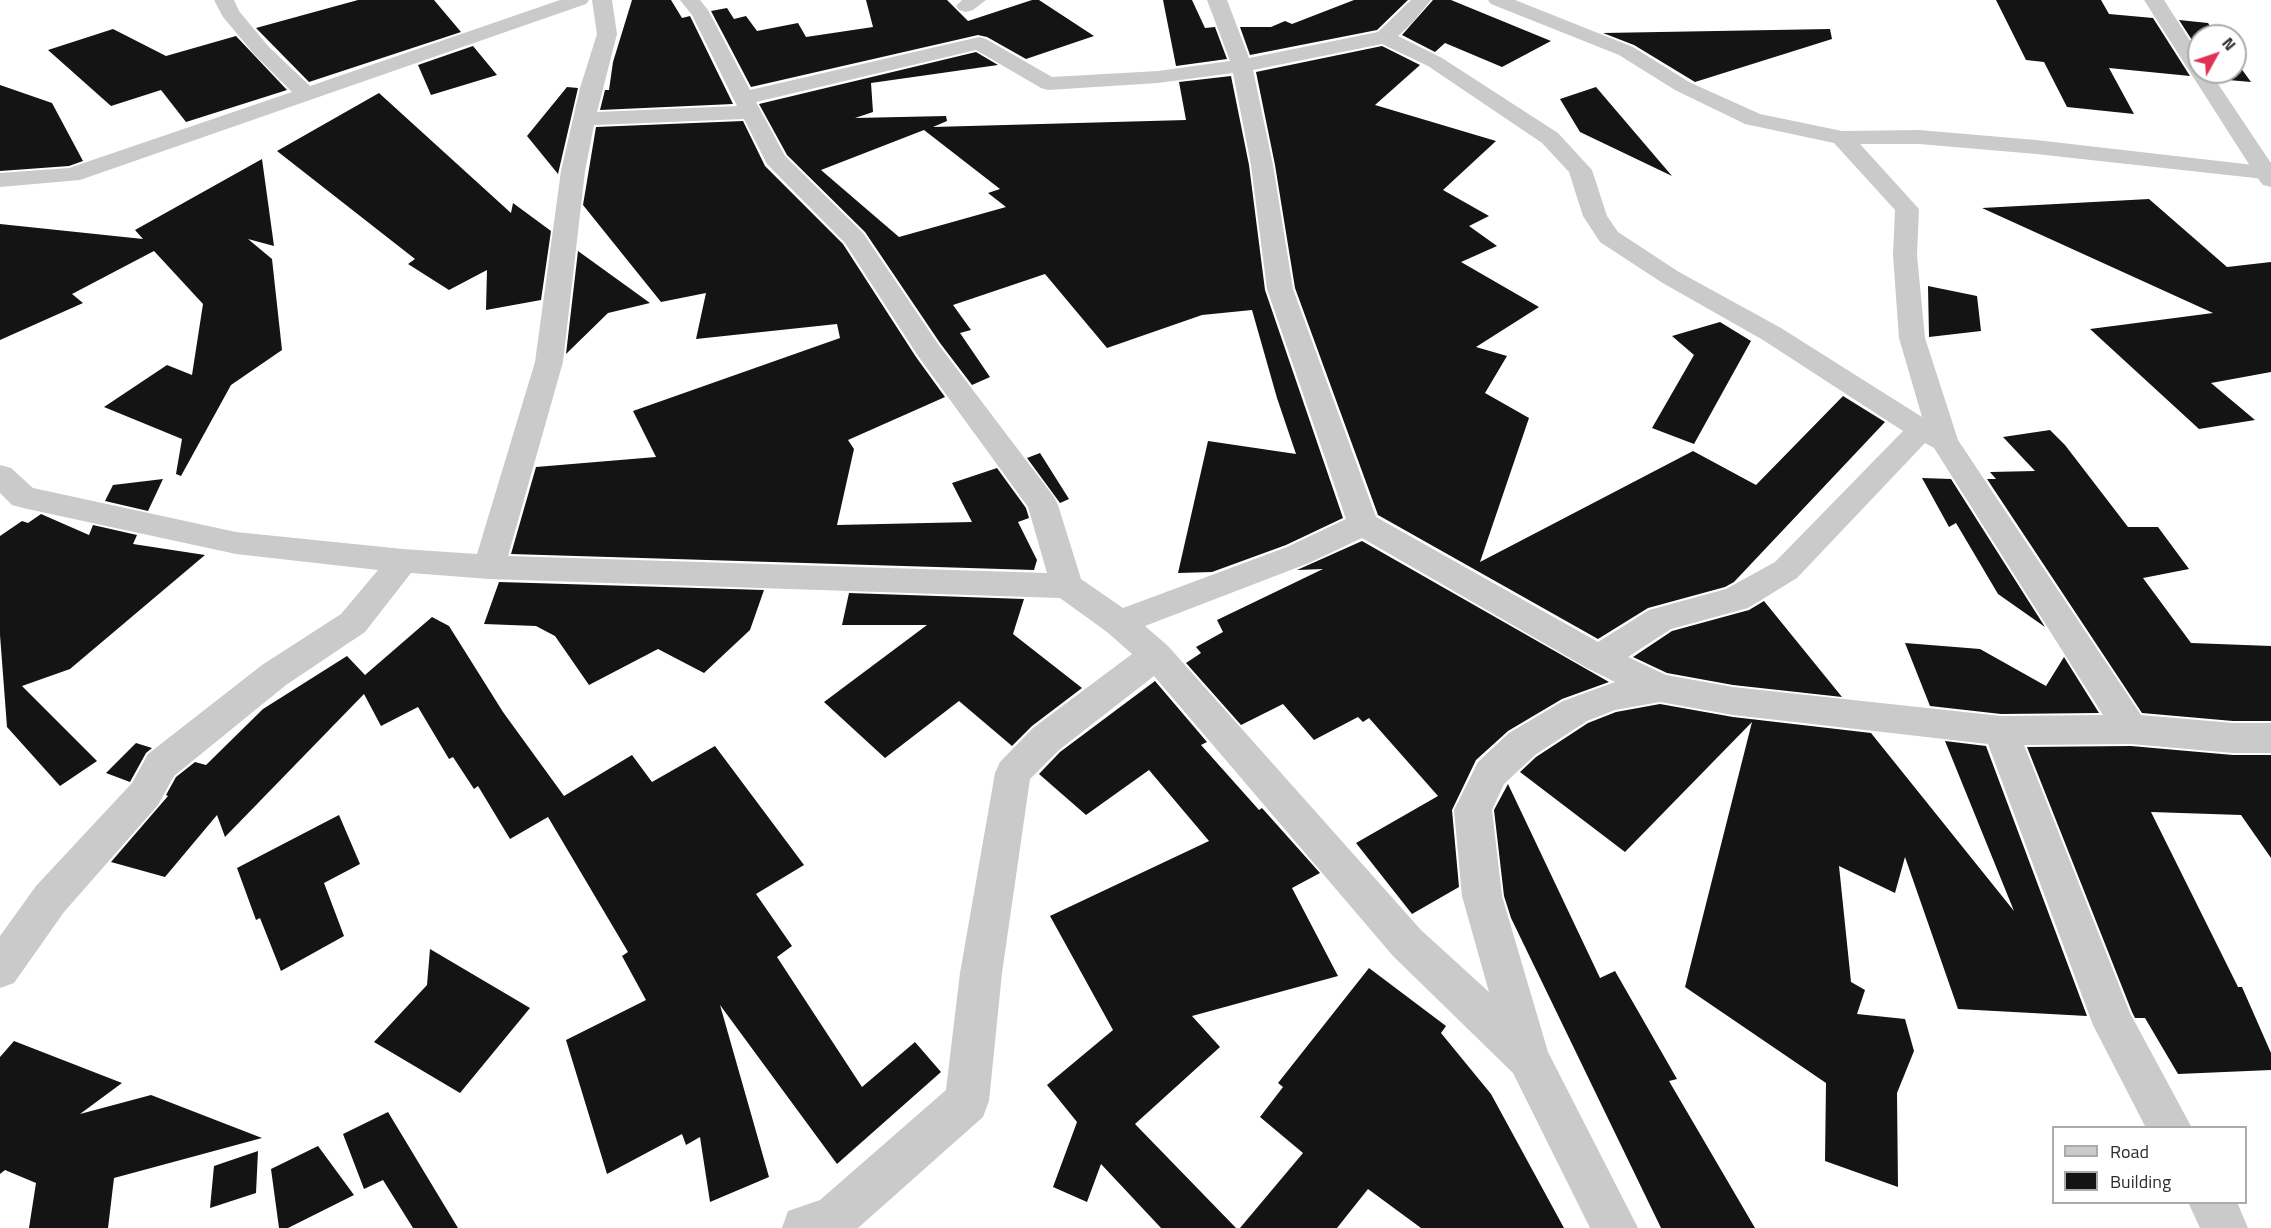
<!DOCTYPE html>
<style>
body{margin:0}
#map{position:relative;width:2271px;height:1228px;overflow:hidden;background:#fff;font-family:"Titillium Web",sans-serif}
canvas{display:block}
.legend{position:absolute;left:2052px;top:1126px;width:195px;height:78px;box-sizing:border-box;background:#fff;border:2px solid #ababab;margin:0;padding:8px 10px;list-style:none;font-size:18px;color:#2d2d2d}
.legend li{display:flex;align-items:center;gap:12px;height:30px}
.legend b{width:30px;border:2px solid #ababab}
.north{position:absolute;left:2187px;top:24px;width:60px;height:60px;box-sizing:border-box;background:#fff;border:2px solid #ababab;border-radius:50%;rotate:50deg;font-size:16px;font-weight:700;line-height:24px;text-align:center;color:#2d2d2d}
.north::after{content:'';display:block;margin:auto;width:21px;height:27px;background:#e03254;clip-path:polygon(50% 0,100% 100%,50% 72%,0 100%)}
</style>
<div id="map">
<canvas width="2271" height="1228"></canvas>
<ul class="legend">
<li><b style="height:8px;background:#cacaca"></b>Road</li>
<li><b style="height:16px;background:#141414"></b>Building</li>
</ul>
<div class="north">N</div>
</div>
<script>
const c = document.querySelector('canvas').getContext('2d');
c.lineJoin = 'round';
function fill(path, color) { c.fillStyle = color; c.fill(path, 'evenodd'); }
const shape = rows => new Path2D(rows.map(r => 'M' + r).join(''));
fill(shape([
 [358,0,434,0,461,32,309,82,256,28],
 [632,0,671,0,682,18,690,16,733,104,600,110,605,90,609,90,613,62],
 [866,0,947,0,968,21,1032,0,1039,0,1094,36,1026,59,987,37,978,35,751,87,711,11,727,8,734,19,746,16,757,31,798,23,806,37,873,27],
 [1163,0,1192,0,1205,28,1215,27,1227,59,1176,66],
 [1354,0,1408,0,1377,30,1250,55,1240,27,1271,27,1285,21,1292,24],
 [1433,0,1451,0,1551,41,1502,67,1445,43,1435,52,1402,35],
 [1996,0,2101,0,2109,14,2153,18,2190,76,2109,68,2134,114,2067,107,2044,62,2026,60],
 [2179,20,2208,23,2217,36,2199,36,2199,51],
 [113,29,166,56,236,36,287,90,186,122,161,90,111,106,48,50],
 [1830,29,1832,39,1695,82,1634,45,1603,33],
 [473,46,497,75,431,95,418,65],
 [1382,46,1420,65,1375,105,1496,141,1443,190,1489,216,1469,226,1497,246,1461,262,1539,307,1476,347,1507,356,1485,393,1529,418,1480,562,1693,451,1756,485,1843,396,1885,422,1734,582,1725,587,1648,608,1598,639,1378,515,1295,288,1275,165,1256,72],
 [976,52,998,65,871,83,873,112,855,118,946,116,947,121,933,127,1186,120,1179,82,1231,76,1249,165,1265,290,1343,518,1286,545,1212,572,1178,573,1208,441,1296,454,1277,398,1252,310,1202,315,1107,348,1045,274,953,305,971,330,960,333,990,377,972,385,940,343,865,232,787,155,759,104],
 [924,130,1000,189,988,193,1006,207,899,237,821,170],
 [2235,60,2251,82,2217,79,2213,72,2235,72],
 [0,85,52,103,83,161,69,166,0,171],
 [567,87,578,88,558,174,527,136],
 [1596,87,1672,176,1580,132,1560,99],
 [379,93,511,213,513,203,551,231,541,300,486,310,487,270,449,290,408,264,415,259,277,151],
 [743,121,765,166,843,244,916,357,945,397,848,440,854,449,837,525,972,522,952,483,997,468,1026,508,1029,518,1018,522,1037,560,1034,570,511,554,536,467,656,457,633,411,840,338,837,324,696,339,706,293,661,302,583,205,596,127],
 [262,159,274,246,248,239,272,259,282,350,231,385,181,476,176,474,182,439,104,407,167,365,192,375,203,304,154,251,72,294,83,303,0,340,0,224,143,239,135,230],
 [2149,199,2227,267,2271,262,2271,372,2211,383,2255,420,2199,429,2090,329,2213,313,1982,208],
 [578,251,650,303,608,313,566,354],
 [1928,286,1977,296,1981,331,1929,337],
 [1720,322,1751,341,1694,444,1652,428,1694,355,1672,336],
 [2050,430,2065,445,2128,527,2158,527,2189,569,2143,578,2191,643,2271,646,2271,721,2233,721,2142,713,1987,479,1996,479,1990,472,2035,471,2003,437],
 [1040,453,1069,499,1060,503,1027,458],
 [1922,478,1951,479,2045,627,1998,594,1956,523,1949,527],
 [163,479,148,511,105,501,113,485],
 [41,514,89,535,93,525,137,535,133,544,205,555,70,669,22,686,97,761,60,786,7,727,0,635,0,536,22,521,28,523],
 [1362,541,1609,682,1562,699,1508,731,1476,760,1452,810,1459,887,1412,914,1356,843,1438,796,1369,718,1363,722,1358,717,1314,740,1283,704,1241,725,1186,663,1201,653,1196,647,1223,632,1217,620,1323,569,1297,570],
 [499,582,764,590,750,630,704,673,658,649,589,685,555,636,536,626,484,624],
 [849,593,1024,599,1013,634,1082,688,1032,726,1012,746,959,701,885,758,824,702,927,625,842,625],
 [1764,601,1842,697,1733,685,1667,673,1633,657,1672,631,1749,610],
 [432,617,449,626,503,712,564,796,632,755,652,782,715,746,804,865,756,894,792,946,777,957,862,1087,915,1042,941,1072,837,1164,720,1005,769,1177,710,1202,700,1137,686,1145,682,1134,607,1174,566,1040,646,1000,622,956,628,952,548,817,510,839,478,786,474,789,453,757,449,759,418,707,381,726,364,694,225,837,217,815,165,877,111,862,168,796,166,795,176,777,195,762,206,765,263,709,347,656,365,675],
 [1905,643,1980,649,2046,686,2064,657,2099,713,2001,714,1930,706],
 [1155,681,1207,742,1201,745,1259,810,1262,808,1320,873,1292,888,1338,976,1192,1016,1220,1047,1135,1124,1236,1228,1161,1228,1101,1164,1087,1202,1053,1187,1077,1122,1047,1085,1113,1030,1050,916,1209,841,1149,770,1086,815,1039,774,1060,752],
 [1660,704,1733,717,1871,733,2014,911,1945,741,1986,746,2087,1016,1958,1009,1905,857,1895,893,1839,866,1851,982,1865,990,1857,1014,1905,1019,1914,1051,1897,1093,1898,1187,1825,1161,1826,1083,1685,987,1752,722,1625,852,1520,772,1536,757,1588,723,1616,712],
 [136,743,152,748,146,753,130,782,106,773],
 [2131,746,2233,755,2271,755,2271,858,2241,815,2151,812,2238,987,2242,987,2271,1053,2271,1070,2178,1074,2145,1018,2135,1018,2132,1012,2027,747],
 [1508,784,1600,978,1615,971,1677,1079,1669,1081,1755,1228,1661,1228,1511,918,1504,896,1494,810],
 [339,815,360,864,324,883,344,936,281,971,260,918,256,920,237,868],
 [430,949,530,1008,460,1093,374,1042,427,985],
 [1369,968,1446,1026,1441,1033,1491,1094,1564,1228,1421,1228,1368,1189,1337,1228,1240,1228,1303,1153,1260,1117,1283,1087,1278,1083],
 [14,1041,122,1083,80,1114,151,1095,262,1138,114,1178,108,1228,29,1228,36,1183,5,1170,0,1174,0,1057],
 [388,1112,458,1228,413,1228,383,1180,364,1189,343,1134],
 [318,1146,354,1195,288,1228,279,1228,271,1169],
 [258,1151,256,1193,210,1208,214,1166]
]), '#141414');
fill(shape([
 [214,0,234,0,239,11,268,46,310,86,560,0,589,0,586,4,80,180,0,187,0,173,69,168,292,92,254,54,223,17,214,0],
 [592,0,612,0,617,34,597,112,737,106,692,15,680,0,700,0,708,10,750,90,979,37,986,39,1052,77,1158,71,1230,61,1207,0,1227,0,1249,58,1378,32,1411,0,1431,0,1413,22,1398,36,1442,58,1558,133,1592,170,1607,216,1618,232,1679,272,1781,328,1922,417,1899,338,1893,255,1895,210,1834,143,1745,124,1675,90,1619,55,1491,4,1488,0,1515,0,1633,47,1689,82,1760,114,1842,131,1919,130,2036,140,2271,167,2271,177,2264,179,2036,154,1919,144,1860,144,1919,209,1917,255,1925,338,1958,440,2141,715,2233,723,2271,723,2271,753,2233,753,2131,744,2024,745,2130,1013,2192,1128,2146,1128,2093,1025,1988,744,1733,715,1660,702,1615,710,1587,721,1535,755,1504,784,1492,810,1502,896,1548,1052,1638,1228,1590,1228,1513,1073,1393,956,1154,676,1059,750,1030,779,1002,973,989,1101,983,1117,858,1228,782,1228,788,1211,820,1200,946,1090,960,973,995,773,1000,762,1033,728,1132,654,1107,632,1060,598,489,579,411,573,365,632,286,685,174,776,158,805,64,912,14,983,0,988,0,936,36,886,132,783,148,754,262,665,341,614,378,570,236,554,23,508,12,505,0,493,0,465,11,468,33,488,236,532,403,549,477,554,535,362,561,171,580,88,597,34,592,0],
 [1382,44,1428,66,1542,143,1569,172,1583,216,1600,242,1661,282,1763,340,1903,431,1775,562,1726,589,1649,610,1598,642,1376,517,1293,289,1273,165,1253,70,1382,44],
 [976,50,1041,88,1048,90,1158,83,1233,73,1251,165,1267,289,1346,519,1287,547,1123,608,1081,579,1058,505,1054,497,938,344,863,233,785,156,756,102,976,50],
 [744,119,767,164,845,243,918,356,1028,507,1047,573,508,556,563,362,585,171,594,125,744,119],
 [1925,443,1934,448,2103,715,2001,716,1733,687,1666,675,1628,657,1671,629,1748,608,1797,578,1925,443],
 [1362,538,1587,668,1615,682,1563,701,1509,733,1478,762,1454,810,1462,896,1489,992,1421,930,1168,646,1145,626,1309,563,1362,538],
 [962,0,986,0,973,10,966,12,959,10,956,6,962,0],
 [2188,1202,2237,1202,2248,1228,2200,1228,2188,1202]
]), '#cacaca');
fill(shape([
 [2144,0,2164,0,2199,55,2199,72,2210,72,2271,163,2271,187,2263,185,2259,180,2144,0]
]), '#cacaca');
</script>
